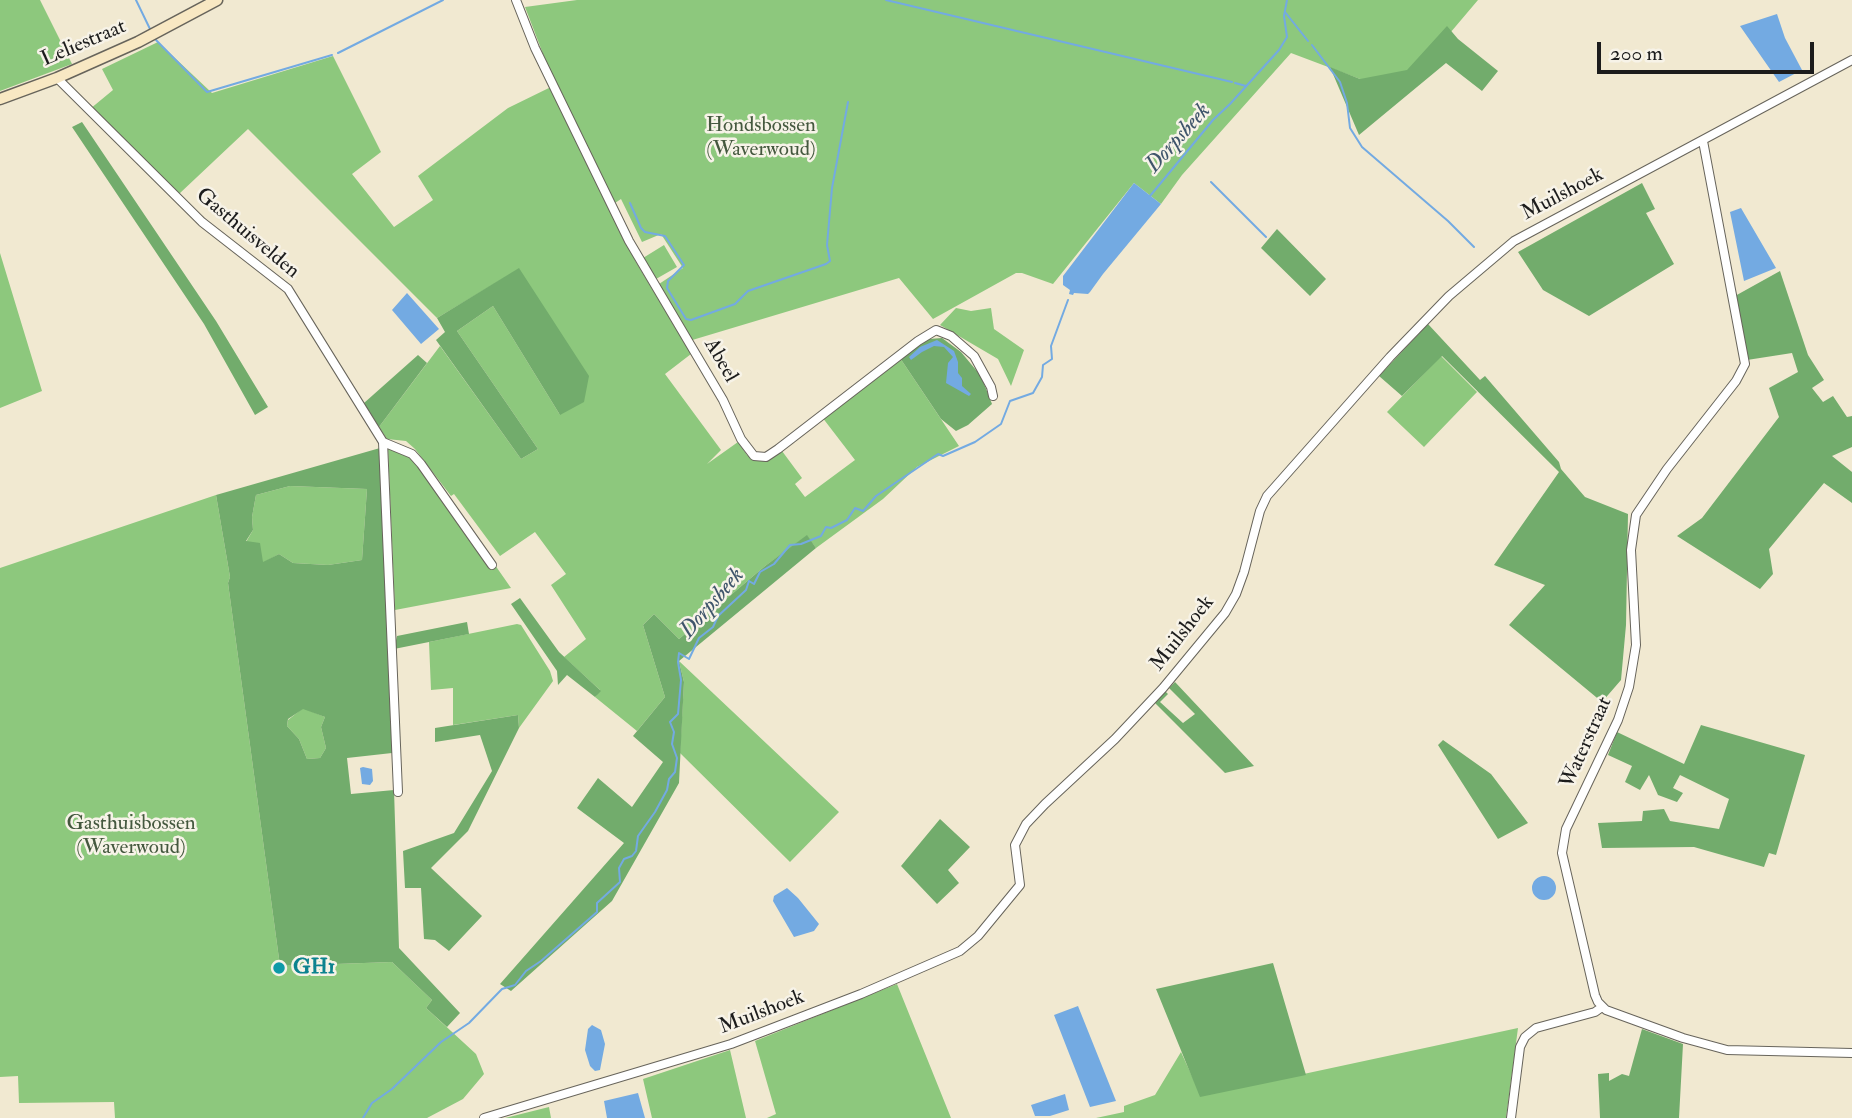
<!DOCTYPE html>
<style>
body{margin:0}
#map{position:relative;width:1852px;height:1118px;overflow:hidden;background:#f1e9d1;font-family:"IM FELL Double Pica",serif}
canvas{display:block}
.scale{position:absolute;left:1597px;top:42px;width:217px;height:32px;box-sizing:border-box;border:4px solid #1c1c1c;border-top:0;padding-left:9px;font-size:21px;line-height:24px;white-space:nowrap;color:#1c1c1c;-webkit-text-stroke:5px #f7f3e8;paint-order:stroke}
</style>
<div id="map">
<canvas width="1852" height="1118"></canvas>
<div class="scale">200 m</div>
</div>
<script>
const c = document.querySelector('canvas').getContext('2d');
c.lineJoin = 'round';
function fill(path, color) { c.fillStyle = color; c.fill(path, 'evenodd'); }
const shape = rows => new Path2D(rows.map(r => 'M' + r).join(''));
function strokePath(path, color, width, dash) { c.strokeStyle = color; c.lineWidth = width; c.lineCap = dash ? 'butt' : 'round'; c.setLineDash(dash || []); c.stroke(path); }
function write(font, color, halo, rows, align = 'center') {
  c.font = font + ' "IM FELL Double Pica",serif'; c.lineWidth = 5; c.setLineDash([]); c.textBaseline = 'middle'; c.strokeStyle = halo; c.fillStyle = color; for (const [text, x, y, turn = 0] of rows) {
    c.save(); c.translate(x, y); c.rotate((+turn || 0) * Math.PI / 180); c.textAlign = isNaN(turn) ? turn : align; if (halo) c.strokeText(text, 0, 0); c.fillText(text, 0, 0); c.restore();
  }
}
fill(shape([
 [0,0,40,0,72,64,0,91],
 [577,0,1478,0,1406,85,1360,79,1291,53,1182,175,1161,204,1134,183,1053,284,1022,273,1016,273,933,319,899,278,689,341,659,284,683,268,661,234,642,242,621,199,609,207,636,262,691,354,665,374,721,450,707,464,738,442,747,455,757,461,768,461,782,451,802,478,795,484,805,497,855,460,822,417,900,358,959,446,917,467,883,499,816,548,807,536,765,566,679,639,654,614,643,625,665,697,637,731,595,697,600,690,564,657,586,639,551,585,566,574,535,532,500,556,454,494,451,496,415,449,406,441,387,439,379,427,440,346,521,459,538,449,457,331,493,306,560,415,519,269,437,318,248,129,179,194,90,109,113,90,102,69,158,42,212,93,333,56,381,152,352,174,394,227,433,200,418,176,508,108,555,85,525,7],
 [664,245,677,267,656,279,643,258],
 [0,253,42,391,0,408],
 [956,308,971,311,991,308,994,329,1024,350,1011,386,998,359,940,325],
 [1441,356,1477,392,1424,447,1387,412],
 [388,448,407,450,429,482,456,509,511,588,395,610],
 [290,486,367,489,362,560,328,565,293,563,279,554,263,563,246,542,253,530,252,517,256,495],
 [216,495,230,577,228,583,280,966,392,962,432,1000,426,1008,476,1054,484,1074,463,1099,427,1118,115,1118,114,1102,19,1103,18,1076,0,1077,0,568],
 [517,624,521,625,550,671,553,681,519,728,518,715,453,725,453,688,431,690,429,642],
 [679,661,839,812,790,862,680,753,684,682],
 [303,708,325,717,321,727,326,748,320,758,307,759,299,739,287,726,288,720],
 [897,984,951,1118,767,1118,776,1114,755,1041],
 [1518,1028,1506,1118,1096,1118,1124,1112,1124,1106,1155,1095,1181,1052,1201,1096],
 [730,1050,746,1118,652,1118,643,1079],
 [549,1107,551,1118,505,1118]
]), '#8dc87d');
fill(shape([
 [1447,26,1458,39,1498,71,1482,91,1446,63,1359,135,1330,67,1360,79,1407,70],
 [82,122,216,321,268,407,255,415,204,324,72,127],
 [1642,183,1655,209,1646,213,1674,264,1589,316,1543,290,1518,252],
 [1277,229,1326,279,1310,296,1261,248],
 [519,268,589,376,584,402,560,415,493,306,457,331,538,449,521,459,436,340,445,332,437,318],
 [1780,271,1808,355,1824,380,1812,388,1823,402,1833,396,1847,417,1852,416,1852,447,1832,456,1852,472,1852,503,1824,483,1769,549,1773,574,1760,589,1677,536,1702,518,1779,417,1769,388,1798,372,1792,353,1747,360,1735,296],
 [1428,324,1480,380,1485,376,1559,462,1561,469,1585,497,1628,514,1626,625,1621,680,1602,702,1509,625,1545,585,1494,565,1559,472,1442,356,1402,396,1379,376],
 [942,338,961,352,981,376,992,404,968,425,956,431,941,419,900,358,929,339],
 [418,355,427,363,379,427,364,403],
 [380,448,392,753,347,758,351,794,394,790,399,948,460,1013,447,1027,426,1008,432,1000,392,962,280,966,228,583,230,577,216,495],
 [290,486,367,489,362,560,328,565,293,563,279,554,263,562,260,543,246,541,253,530,252,517,256,495],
 [303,709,325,717,321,727,326,748,320,758,307,759,299,739,287,726,288,719],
 [807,535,816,548,679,661,684,682,679,783,612,901,511,991,500,984,624,843,577,808,598,778,632,807,663,762,633,736,665,697,643,625,654,614,679,639,765,566],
 [520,598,559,652,601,691,595,697,567,675,558,685,557,671,511,604],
 [467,622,469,634,394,649,397,636],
 [1175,682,1254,766,1225,773,1154,702,1165,691,1168,694,1160,702,1183,723,1195,714,1169,688],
 [518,715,519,728,468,831,431,868,482,916,449,951,435,940,424,939,421,888,405,888,403,851,454,833,492,771,480,735,435,742,435,728],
 [1701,725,1805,755,1776,855,1769,853,1764,867,1694,847,1602,848,1598,823,1642,821,1643,811,1664,809,1670,821,1719,829,1729,799,1680,775,1673,788,1683,793,1677,802,1658,795,1649,775,1640,790,1625,782,1632,766,1608,755,1617,732,1684,764],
 [1443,740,1491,774,1528,823,1498,839,1438,745],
 [940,819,970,847,948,870,959,883,937,904,901,866],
 [1273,963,1306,1075,1200,1097,1156,989],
 [1642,1029,1683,1044,1679,1118,1600,1118,1598,1074,1609,1073,1609,1081,1622,1074,1629,1076]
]), '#72ac6c');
fill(shape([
 [1777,14,1785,38,1802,70,1779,82,1740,26],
 [1134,183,1161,204,1103,274,1090,292,1088,294,1074,293,1073,295,1069,294,1070,290,1063,285,1063,276],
 [1741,208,1776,268,1744,281,1730,212],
 [407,293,439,329,421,344,392,310],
 [937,340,954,351,958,362,958,373,962,378,962,386,971,394,969,396,946,383,948,363,953,357,944,347,934,346,922,352,911,360,909,357,920,347],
 [363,767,372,769,373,781,370,785,362,784,360,768],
 '1532 888a12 12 0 1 1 24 0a12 12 0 1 1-24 0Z',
 [787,888,798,898,819,924,814,931,794,937,773,901,774,896],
 [1078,1006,1116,1101,1090,1107,1054,1015],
 [592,1025,601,1030,605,1044,600,1070,595,1071,590,1066,585,1050,588,1029],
 [638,1093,645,1118,607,1118,604,1101],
 [1065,1094,1069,1110,1050,1116,1035,1116,1031,1105]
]), '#73aae2');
strokePath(shape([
 [136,0,150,29],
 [886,0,1232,82],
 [1285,12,1308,41],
 [156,40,207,92,332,55],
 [1312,45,1340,82,1347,103,1350,128,1362,147,1448,221,1474,247],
 [338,53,443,0],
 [1235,83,1246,86],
 [1211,182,1266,237],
 [1150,196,1213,120,1230,104,1279,50,1287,37,1284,16,1287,0],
 [630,203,641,228,645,232,665,236,684,265,668,281,667,288,686,319,691,320,735,304,748,291,826,264,830,261,827,245,832,188,848,102],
 [363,1118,372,1103,392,1089,441,1042,469,1023,502,989,515,985,526,971,541,961,597,912,597,903,620,882,619,868,624,859,632,856,636,851,638,836,655,812,667,790,669,779,675,772,677,758,672,744,674,732,670,722,678,714,681,680,678,662,679,653,689,659,699,638,713,627,718,616,746,590,749,581,754,584,760,572,774,564,790,545,801,544,821,536,826,527,831,528,847,520,855,508,863,511,876,496,938,454,943,456,975,442,1001,424,1010,401,1033,393,1042,377,1043,365,1052,359,1051,346,1068,300]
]), '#73aae2', 2);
const street = shape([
 [516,0,535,48,629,241,723,400,741,439,754,456,766,457,778,449,918,341,936,330,951,336,974,356,991,387,993,396],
 [57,78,202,222,288,289,383,442,398,792],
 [1703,141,1745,364,1736,381,1667,469,1636,515,1631,550,1636,645,1629,687,1618,720,1566,829,1562,853,1595,995,1598,1002,1606,1010,1683,1038,1727,1050,1852,1053],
 [383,442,412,454,421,464,492,565],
 [484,1118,731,1044,861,994,960,951,978,936,1020,885,1015,845,1026,824,1045,804,1115,739,1163,688,1225,613,1236,594,1244,572,1260,511,1267,496,1390,357,1449,296,1514,241,1852,60],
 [1511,1118,1520,1047,1525,1037,1536,1028,1595,1012,1602,1007]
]);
const secondary = shape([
 [0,99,57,78,138,42,217,0]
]);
strokePath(street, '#67645b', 10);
strokePath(secondary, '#67645b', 13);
strokePath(street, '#fff', 8);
strokePath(secondary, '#f8e8c3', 10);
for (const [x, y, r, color] of [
 [279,968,7,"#0f9aa8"]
]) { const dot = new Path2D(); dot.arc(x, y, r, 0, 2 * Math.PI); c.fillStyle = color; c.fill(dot); strokePath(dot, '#f7f3e8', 2.5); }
write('21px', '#1c1c1c', '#f7f3e8', [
 ["Leliestraat",84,44,-23],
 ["Muilshoek",1563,195,-28],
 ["Gasthuisvelden",247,234,40],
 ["Abeel",720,361,60],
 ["Muilshoek",1183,634,-52],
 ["Waterstraat",1587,743,-66],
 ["Muilshoek",762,1013,-21]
]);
write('21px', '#44583e', '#f7f3e8', [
 ["Hondsbossen",761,126],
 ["(Waverwoud)",761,150],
 ["Gasthuisbossen",131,824],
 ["(Waverwoud)",131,848]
]);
write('bold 21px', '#0d838f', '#f7f3e8', [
 ["GH1",293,968]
], 'left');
write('italic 23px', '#3f556b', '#f7f3e8', [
 ["Dorpsbeek",1179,139,-48],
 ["Dorpsbeek",713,604,-49]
]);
</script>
